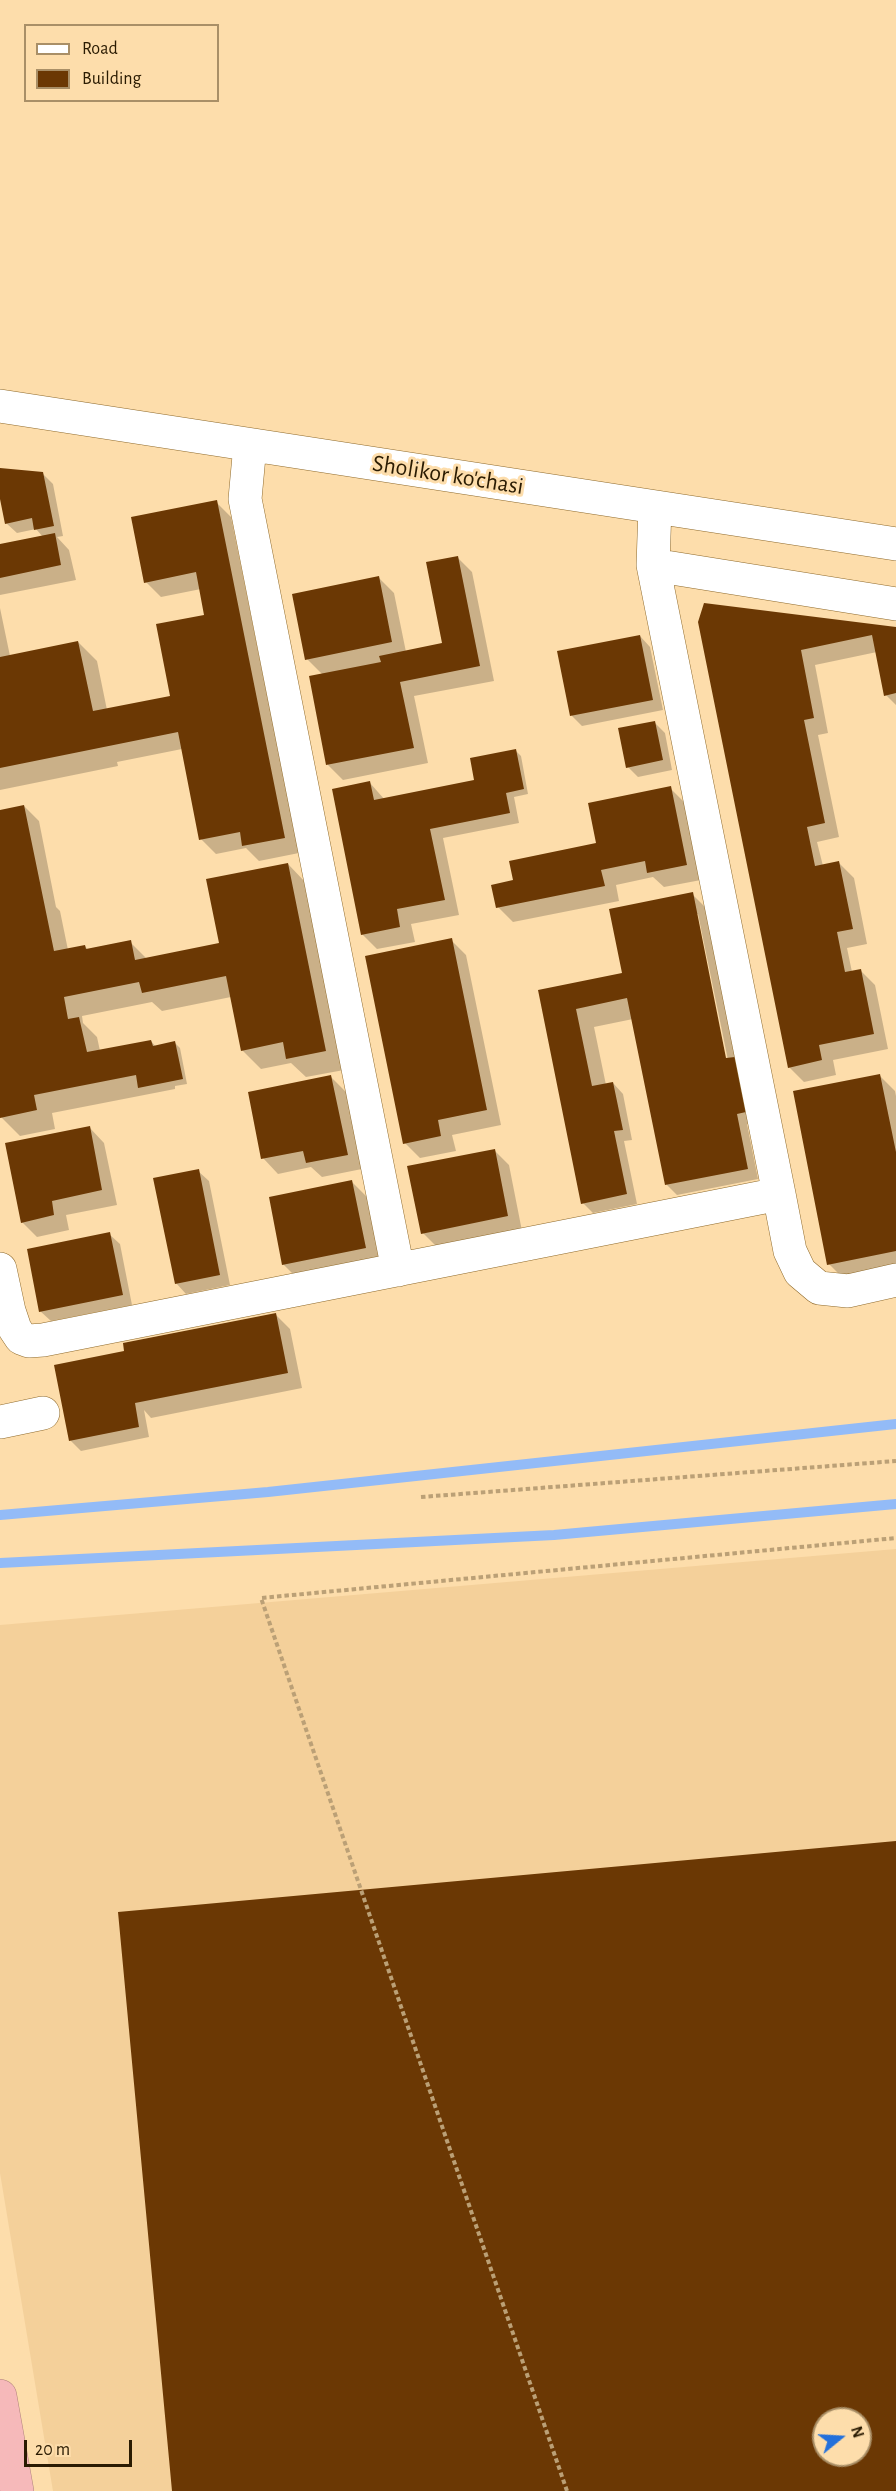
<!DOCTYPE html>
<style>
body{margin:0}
#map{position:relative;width:896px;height:2491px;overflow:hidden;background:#fdddab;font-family:"Alegreya Sans",sans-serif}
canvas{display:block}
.legend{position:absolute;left:24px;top:24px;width:195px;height:78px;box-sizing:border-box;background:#fdddab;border:2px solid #a98f67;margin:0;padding:8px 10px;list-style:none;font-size:18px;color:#2a1b02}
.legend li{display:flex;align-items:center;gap:12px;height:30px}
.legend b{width:30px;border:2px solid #a98f67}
.north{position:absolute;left:812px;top:2407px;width:60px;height:60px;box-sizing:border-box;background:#fdddab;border:2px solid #a98f67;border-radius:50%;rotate:72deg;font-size:16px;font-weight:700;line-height:24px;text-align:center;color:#2a1b02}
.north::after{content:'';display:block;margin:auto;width:21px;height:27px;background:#2370db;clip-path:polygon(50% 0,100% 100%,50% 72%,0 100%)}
.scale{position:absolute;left:24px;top:2440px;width:108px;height:27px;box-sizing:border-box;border:3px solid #2a1b02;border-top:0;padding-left:8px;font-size:18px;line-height:21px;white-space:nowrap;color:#2a1b02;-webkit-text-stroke:4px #fdddab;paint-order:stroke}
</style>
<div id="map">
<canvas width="896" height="2491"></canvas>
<ul class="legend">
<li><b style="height:8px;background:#fff"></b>Road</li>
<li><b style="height:16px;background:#6b3804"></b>Building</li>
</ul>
<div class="north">N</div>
<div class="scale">20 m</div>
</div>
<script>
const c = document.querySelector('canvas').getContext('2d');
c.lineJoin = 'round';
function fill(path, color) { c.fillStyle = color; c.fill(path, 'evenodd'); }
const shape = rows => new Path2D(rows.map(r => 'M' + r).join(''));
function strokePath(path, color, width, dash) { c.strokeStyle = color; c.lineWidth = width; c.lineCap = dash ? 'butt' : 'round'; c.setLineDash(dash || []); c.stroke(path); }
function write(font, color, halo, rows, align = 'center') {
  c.font = font + ' "Alegreya Sans",sans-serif'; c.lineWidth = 6; c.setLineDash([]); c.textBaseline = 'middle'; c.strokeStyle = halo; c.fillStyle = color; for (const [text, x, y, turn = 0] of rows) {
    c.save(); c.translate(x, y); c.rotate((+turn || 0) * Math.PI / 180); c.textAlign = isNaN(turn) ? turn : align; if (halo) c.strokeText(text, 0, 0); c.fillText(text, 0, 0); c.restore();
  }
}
fill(shape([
 [896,1549,896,2491,53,2491,0,2173,0,1625],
 [824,2419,860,2419,860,2455,824,2455]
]), '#f4d09a');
fill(shape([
 [0,470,43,474,53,484,63,536,57,537,69,550,76,580,0,595,0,546,43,537,36,529,17,533,6,523,0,491],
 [216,502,231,517,299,853,259,861,246,848,216,854,201,839,182,749,117,762,118,766,0,790,0,608,10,656,78,642,97,661,107,710,172,697,206,616,201,589,161,597,146,582],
 [457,557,472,572,494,681,414,696,428,763,343,780,328,765,323,675,307,659,379,578,394,593,406,652,444,645],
 [700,622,896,628,896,705,886,695,877,652,815,665,828,733,818,735,839,837,817,842,823,866,839,863,854,878,867,944,847,948,852,972,860,970,875,985,888,1049,833,1060,836,1075,804,1082,789,1067],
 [640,636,650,647,663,710,582,726,572,716,559,652],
 [655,723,665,733,672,770,638,777,628,767],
 [516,751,521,756,528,794,514,797,519,823,443,838,459,915,411,924,415,942,377,949,362,934,370,783,385,800,476,781],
 [670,788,685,803,701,880,664,887,653,877,616,885,619,901,513,922,498,907,515,882,598,844],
 [24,806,39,821,56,907,60,911,68,950,85,946,88,950,130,942,147,959,221,944,288,864,306,883,344,1070,306,1077,291,1063,261,1069,242,1050,231,997,162,1011,152,1002,82,1016,83,1023,97,1037,100,1051,151,1041,156,1047,175,1043,180,1048,187,1084,175,1086,175,1089,52,1113,55,1129,20,1136,1,1117,0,1113,0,811],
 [692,894,711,913,756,1122,747,1124,758,1179,677,1195,667,1185,633,1019,594,1027,606,1085,613,1083,623,1094,632,1140,624,1141,637,1204,593,1213,583,1203,540,991,624,974],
 [695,914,698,914,729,1065,726,1066],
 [451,940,466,955,501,1125,452,1135,456,1151,420,1158,405,1143],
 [880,1076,895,1091,896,1096,896,1269,844,1279,829,1264],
 [331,1077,346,1092,362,1169,322,1177,311,1167,278,1174,263,1158],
 [89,1127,104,1143,117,1205,66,1215,69,1230,37,1237,22,1222],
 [494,1150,509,1165,522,1231,438,1248,423,1233],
 [198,1171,209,1181,230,1285,186,1294,176,1283],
 [352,1182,367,1197,380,1263,298,1279,283,1264],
 [109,1234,120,1244,132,1305,51,1321,40,1311],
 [275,1314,290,1329,302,1388,151,1418,144,1410,149,1437,81,1451,70,1440,124,1353]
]), '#0003');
strokePath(shape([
 [0,1515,268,1492,896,1424],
 [0,1563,554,1535,896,1504]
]), '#93bbf7', 10);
fill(shape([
 [0,468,43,472,54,526,34,530,32,518,5,524,0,499],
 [217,500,285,838,242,846,240,832,199,840,178,732,0,768,0,657,78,641,93,711,170,696,156,624,204,615,196,572,144,583,131,517],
 [55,533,61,565,0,578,0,544],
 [458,556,480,666,400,682,414,748,326,765,309,676,381,662,379,656,442,643,426,562],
 [379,576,392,642,305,660,292,594],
 [704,603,896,627,896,693,884,696,872,635,801,650,814,718,804,720,825,823,807,827,815,866,839,861,853,929,837,932,845,972,861,969,874,1034,819,1045,822,1060,788,1068,698,622],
 [640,635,653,700,570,716,557,651],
 [655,721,663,760,626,768,618,728],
 [516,749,524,789,506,793,510,813,430,829,445,900,397,909,400,927,361,935,332,789,370,781,374,800,474,780,470,758],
 [671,786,687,865,647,873,645,861,601,870,605,886,496,908,491,885,513,880,509,861,596,843,588,803],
 [24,805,54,951,85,945,86,949,131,940,135,960,219,943,206,879,288,863,326,1051,286,1059,283,1042,241,1051,226,976,142,993,139,982,64,997,68,1019,79,1017,87,1052,151,1040,153,1046,175,1041,183,1079,138,1088,136,1075,34,1095,37,1110,0,1118,0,810],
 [693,892,726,1058,735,1057,746,1112,737,1114,748,1169,665,1185,627,998,576,1009,592,1086,613,1082,623,1130,614,1131,627,1194,581,1204,538,990,622,973,609,909],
 [452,938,487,1110,438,1120,441,1136,403,1144,365,956],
 [880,1074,896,1152,896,1251,827,1265,793,1091],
 [331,1075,348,1155,306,1163,303,1151,261,1159,248,1092],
 [90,1126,102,1190,52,1201,54,1215,21,1223,5,1143],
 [495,1149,508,1216,421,1234,407,1166],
 [199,1169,220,1275,175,1284,153,1178],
 [352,1180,366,1248,282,1265,269,1197],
 [110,1232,123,1295,39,1312,27,1249],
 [276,1313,288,1373,135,1403,139,1427,69,1441,54,1365,124,1351,123,1343],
 [896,1841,896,2491,172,2491,118,1912],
 [824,2419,860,2419,860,2455,824,2455]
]), '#6b3804');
const minor = shape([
 [0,406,896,544],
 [250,445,245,499,398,1270],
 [653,565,896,604],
 [779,1194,790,1251,800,1272,819,1288,848,1291,896,1280],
 [0,1269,9,1311,15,1329,21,1338,29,1341,43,1340,779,1194,653,565,655,507],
 [0,1422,43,1413]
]);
const highway = shape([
 [0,2396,17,2491]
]);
strokePath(minor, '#8f6a2b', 34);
strokePath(highway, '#af827a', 34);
strokePath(shape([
 [421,1497,896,1461],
 [567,2491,261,1598,896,1538]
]), '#bba076', 4, [4.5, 3]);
strokePath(minor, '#fff', 33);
strokePath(highway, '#f6b9ba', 33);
write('24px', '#2a1b02', '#fdddab', [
 ["Sholikor ko'chasi",448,475,9]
]);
</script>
